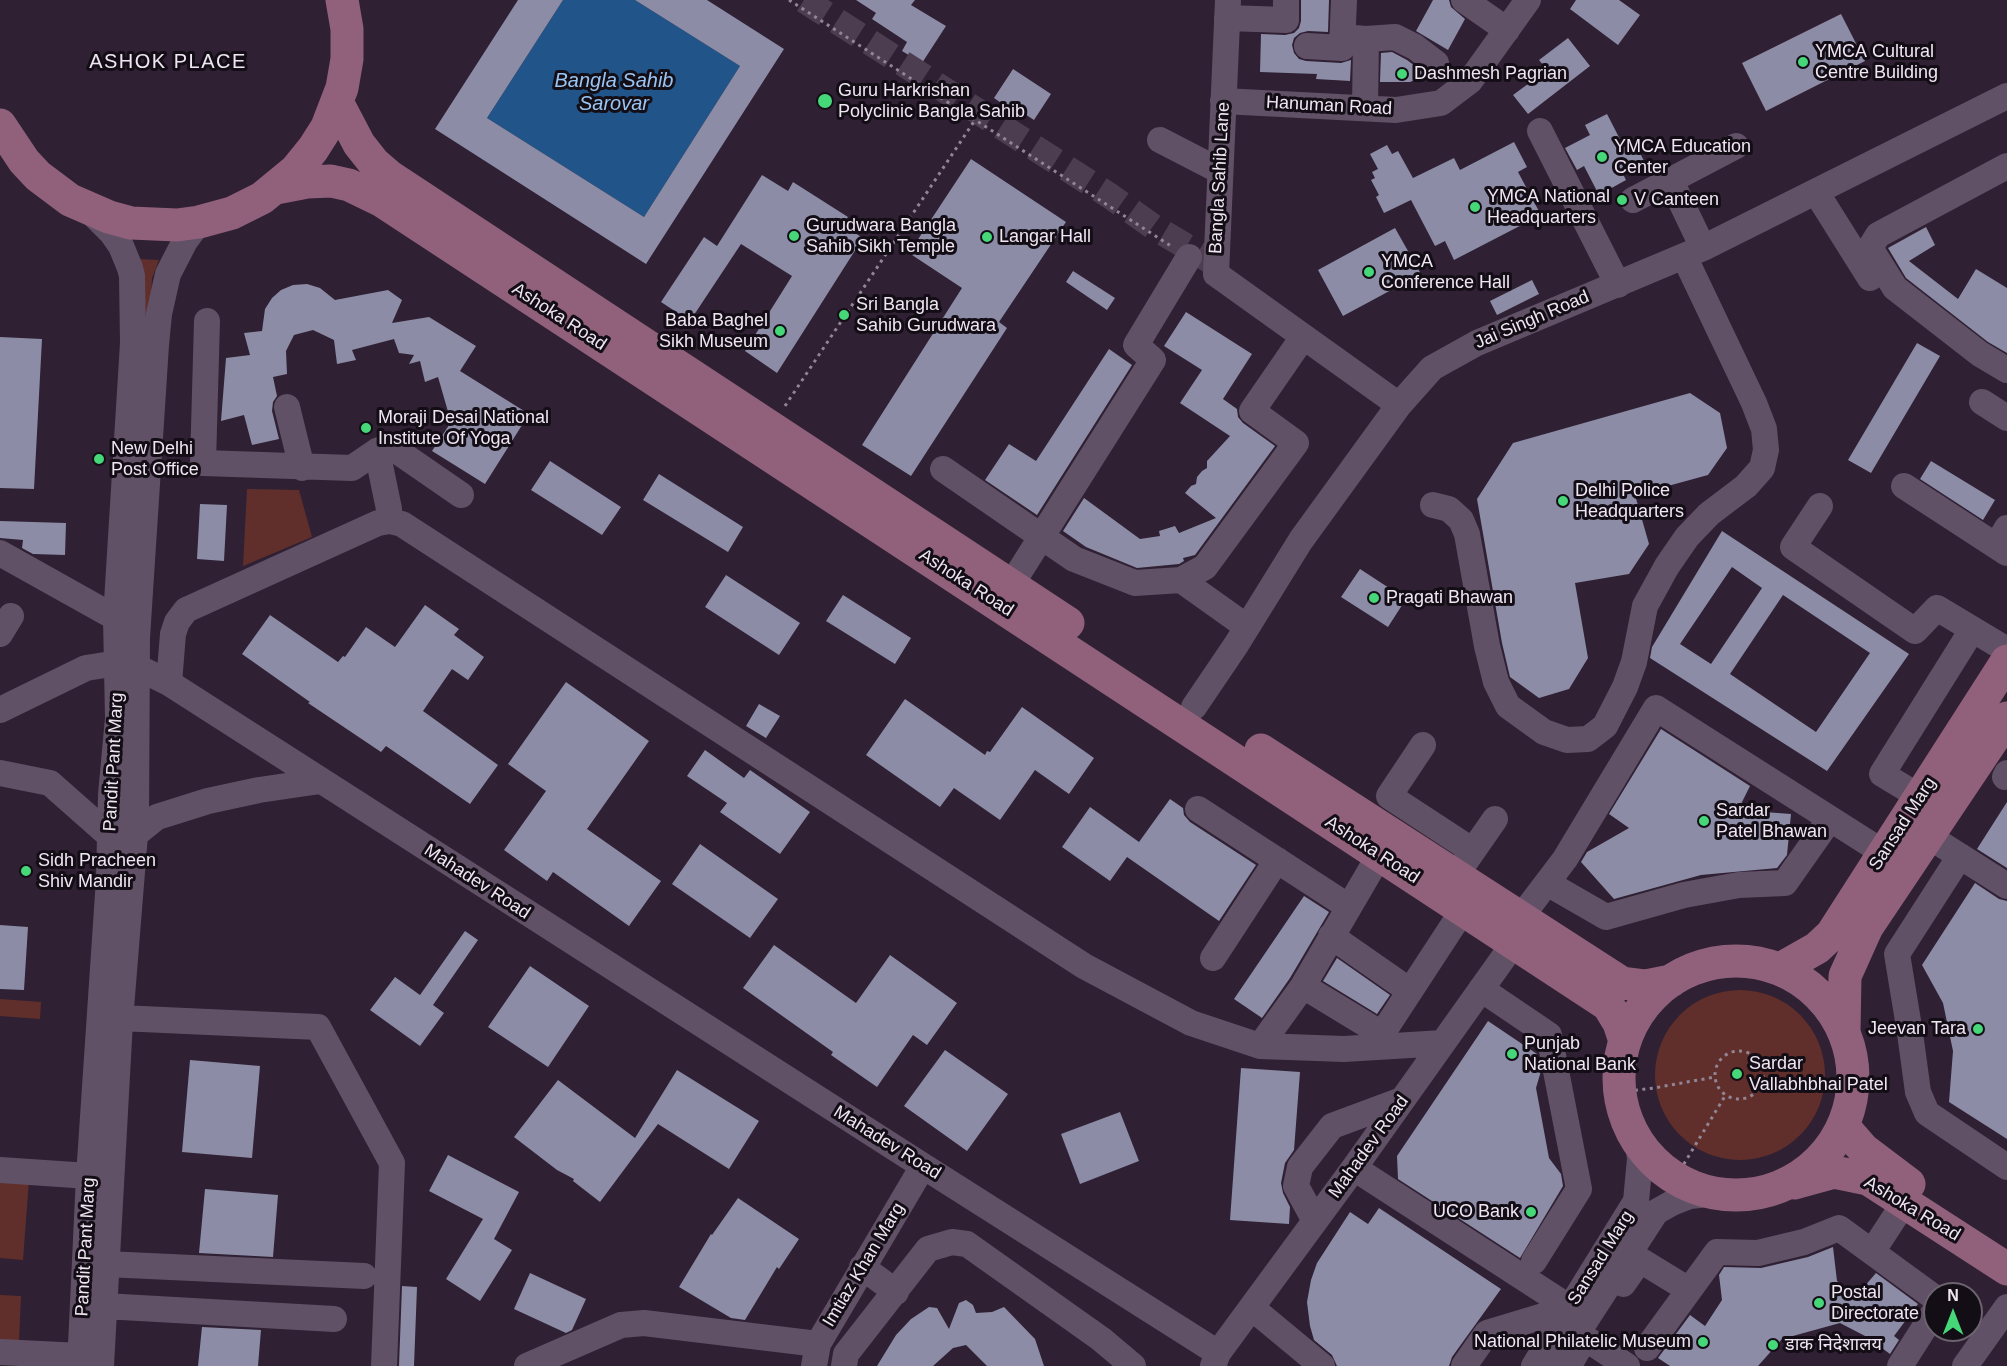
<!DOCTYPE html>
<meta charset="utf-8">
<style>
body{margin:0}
#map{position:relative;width:2007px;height:1366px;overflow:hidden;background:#2f2033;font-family:Arial,sans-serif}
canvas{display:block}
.north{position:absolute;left:1923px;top:1282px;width:60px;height:60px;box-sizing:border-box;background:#130d15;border:2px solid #6b646e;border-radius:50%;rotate:0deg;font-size:16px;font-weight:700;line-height:24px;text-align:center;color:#f0e6f3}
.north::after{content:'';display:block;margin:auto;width:21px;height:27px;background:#46d779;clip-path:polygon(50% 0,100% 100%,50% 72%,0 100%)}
</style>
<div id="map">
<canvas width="2007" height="1366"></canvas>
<div class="north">N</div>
</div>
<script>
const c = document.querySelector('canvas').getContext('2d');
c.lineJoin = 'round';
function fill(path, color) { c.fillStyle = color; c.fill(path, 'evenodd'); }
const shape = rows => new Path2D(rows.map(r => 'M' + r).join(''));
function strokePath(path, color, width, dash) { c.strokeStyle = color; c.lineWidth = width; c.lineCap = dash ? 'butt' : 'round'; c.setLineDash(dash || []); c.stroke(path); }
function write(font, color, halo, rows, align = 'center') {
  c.font = font + ' Arial,"Noto Sans Devanagari",sans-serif'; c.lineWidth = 6; c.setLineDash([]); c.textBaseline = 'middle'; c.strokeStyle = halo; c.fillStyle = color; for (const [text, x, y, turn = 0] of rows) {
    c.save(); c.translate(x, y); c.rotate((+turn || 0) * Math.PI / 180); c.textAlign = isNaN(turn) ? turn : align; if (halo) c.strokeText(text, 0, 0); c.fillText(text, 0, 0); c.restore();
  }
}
fill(shape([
 [138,259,159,260,152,278,149,340,142,340],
 [247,489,299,490,312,537,243,566],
 '1655 1075a85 85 0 1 1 170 0a85 85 0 1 1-170 0Z',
 [0,999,41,1002,40,1019,0,1016],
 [0,1178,29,1180,23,1260,0,1258],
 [0,1295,21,1296,19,1342,0,1339]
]), '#612f2b');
fill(shape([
 [563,0,635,0,740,66,644,217,487,118]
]), '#215589');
fill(shape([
 [518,0,563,0,487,118,644,217,740,66,635,0,707,0,784,49,646,264,435,129],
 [856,0,915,0,911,5,946,26,922,63,902,51,907,42,872,19,876,13],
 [1301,0,1329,0,1328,32,1308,31,1300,33,1294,38,1292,45,1294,53,1299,59,1306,61,1341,63,1351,60,1350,81,1316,79,1317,74,1260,72,1261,34,1285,35,1294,33,1299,28,1301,21],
 [1433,0,1449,0,1451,7,1465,19,1448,50,1416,31],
 [1576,0,1619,0,1640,15,1618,45,1570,9],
 [1841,14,1865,61,1766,111,1742,63],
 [1568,38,1590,66,1528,114,1513,95,1547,70,1539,60],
 [1392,52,1407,60,1427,75,1410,82,1380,82,1381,53],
 [1013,69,1051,94,1034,120,1017,109,1014,112,994,98],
 [1607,114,1624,147,1634,141,1645,163,1623,174,1626,180,1599,195,1584,166,1577,170,1565,148,1590,135,1585,125],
 [1514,142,1527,167,1518,172,1541,215,1454,260,1445,241,1435,246,1411,200,1384,213,1376,197,1379,195,1371,180,1375,178,1372,172,1378,169,1370,154,1387,145,1392,154,1398,151,1413,178,1454,158,1460,170],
 [971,159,1066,222,999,322,1007,328,911,476,862,445,962,288,909,253],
 [762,175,788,191,793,182,848,217,842,225,863,238,777,373,745,351,792,276,741,244,690,321,661,302,704,237,717,246],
 [1926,227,1935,245,1909,261,1958,299,1976,269,2007,288,2007,353,1988,342,1906,278,1888,248],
 [1395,228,1421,274,1343,316,1318,270],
 [1073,271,1115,298,1107,310,1066,282],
 [1532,280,1539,294,1497,315,1490,301],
 [307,284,320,288,335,300,388,290,402,300,392,323,429,317,476,346,460,371,529,414,485,484,432,451,451,422,438,377,425,382,420,361,409,364,414,355,399,353,394,339,352,350,356,360,337,364,334,340,313,330,294,335,286,351,287,374,273,377,277,396,273,402,272,411,279,439,252,445,244,415,221,421,226,358,250,355,244,333,262,331,265,309,272,298,281,290,293,285],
 [1186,312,1252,354,1223,399,1237,409,1238,417,1243,423,1275,446,1195,555,1183,558,1184,561,1179,564,1137,568,1086,547,1063,531,1084,498,1140,539,1160,536,1159,531,1175,526,1179,533,1216,518,1185,493,1191,486,1196,484,1197,477,1202,471,1207,468,1207,461,1230,436,1180,403,1202,370,1164,346],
 [0,337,42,339,34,489,0,488],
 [1917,343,1940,356,1871,473,1848,460],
 [1109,349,1132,365,1037,515,985,480,1009,444,1036,461],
 [1690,393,1720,413,1727,448,1708,475,1635,495,1649,544,1629,574,1575,583,1588,658,1569,689,1539,698,1510,677,1502,643,1477,499,1513,443],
 [550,461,621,507,602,535,531,490],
 [1931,461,1995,500,1983,520,1920,479],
 [659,474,743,527,728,552,643,500],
 [200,504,227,505,224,561,197,559],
 [0,521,66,523,65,555,33,554,22,548,23,540,0,538],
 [1722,531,1909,654,1827,771,1650,658,1652,647],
 [1732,567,1762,588,1711,664,1680,644],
 [1783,595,1870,653,1816,732,1730,674],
 [1360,569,1406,599,1388,627,1341,597],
 [726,575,800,623,779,655,705,607],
 [843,595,911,638,895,664,826,621],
 [425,605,459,629,454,635,484,657,468,680,452,669,423,711,498,765,470,804,386,746,381,752,308,703,310,702,242,654,270,615,338,662,343,656,345,657,366,627,395,647],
 [566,682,649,741,587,829,661,881,629,926,553,872,547,881,504,850,546,791,508,764],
 [905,699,985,755,987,751,990,752,1022,707,1094,758,1069,794,1035,770,1000,820,954,788,940,807,866,755],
 [759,704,780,716,766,738,746,726],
 [1661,729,1750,786,1738,810,1791,814,1787,855,1777,868,1701,875,1614,899,1581,862,1587,852,1629,828,1609,814],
 [705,750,744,778,750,770,810,812,780,854,720,812,727,803,687,776],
 [1170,799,1183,808,1184,815,1190,822,1256,865,1219,921,1127,857,1110,881,1062,847,1090,807,1139,842],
 [2007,802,2007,868,1977,849],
 [700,844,778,899,750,938,672,884],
 [1975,883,1999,899,2007,901,2007,1139,1949,1102,1953,1051,1943,1003,1922,965],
 [1304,896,1329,912,1290,978,1262,1018,1234,999],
 [0,925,28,927,24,990,0,989],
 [465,931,478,940,433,1005,444,1013,420,1046,370,1010,395,977,420,995],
 [774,945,856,1003,890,955,957,1003,927,1045,913,1035,877,1087,831,1055,833,1052,743,988],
 [1337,958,1390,995,1377,1014,1323,981],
 [530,966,589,1006,548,1067,488,1027],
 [1488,1021,1537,1054,1541,1071,1536,1088,1549,1158,1561,1174,1563,1186,1520,1258,1398,1179,1397,1156],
 [945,1050,1008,1094,967,1151,904,1106],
 [190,1060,260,1066,252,1158,182,1152],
 [1241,1068,1300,1072,1294,1150,1285,1163,1281,1183,1283,1193,1290,1207,1289,1224,1230,1220],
 [677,1070,759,1121,729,1169,658,1124,600,1202,573,1181,574,1179,557,1170,514,1137,558,1080,635,1138],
 [1120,1112,1139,1161,1080,1184,1061,1134],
 [448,1155,519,1192,494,1239,512,1250,480,1301,446,1279,483,1219,429,1191],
 [205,1189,278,1195,273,1257,199,1253],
 [738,1198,799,1239,779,1269,777,1267,745,1320,731,1318,679,1287,711,1234,712,1235],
 [1379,1208,1501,1289,1452,1357,1449,1366,1337,1366,1332,1355,1314,1340,1310,1326,1307,1302,1311,1280,1317,1263,1350,1212,1368,1224],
 [1833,1247,1837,1281,1857,1295,1876,1273,1918,1304,1894,1336,1899,1340,1890,1354,1867,1337,1840,1323,1782,1339,1758,1366,1670,1366,1658,1358,1690,1315,1705,1326,1722,1300,1719,1275,1724,1267,1761,1268,1808,1257],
 [530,1273,586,1299,572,1330,566,1333,514,1309],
 [402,1286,417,1287,414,1366,399,1366],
 [966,1300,973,1305,976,1313,992,1312,1004,1307,1035,1339,1044,1366,987,1366,966,1345,953,1348,933,1366,877,1366,896,1335,911,1319,929,1307,937,1308,949,1329,959,1303],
 [202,1327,261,1330,258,1366,198,1366]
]), '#8c8ca7');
strokePath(shape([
 [804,0,1110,196,1155,228,1216,264]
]), '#4c3e50', 26, [26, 13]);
strokePath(shape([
 [789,0,1171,246],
 [785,406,975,120],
 '1715 1075a24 24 0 1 1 48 0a24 24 0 1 1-48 0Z',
 [1620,1092,1654,1088,1715,1077],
 [1676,1177,1725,1096]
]), '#928696', 3, [3, 4.5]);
strokePath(shape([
 [1228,0,1216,274,1399,405],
 [1464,0,1507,30],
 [1227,18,1286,20,1286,0],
 [1343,37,1366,39,1395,37,1415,47,1436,63],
 [1307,46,1342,48,1344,0],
 [1223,101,1396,110,1441,103,1470,81,1528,0],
 [1365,108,1366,39],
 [1540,131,1618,285],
 [1160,140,1220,171],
 [2007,166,1878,235,1870,248,1895,288,1980,354,2007,370],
 [1671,181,1703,248],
 [1816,192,1870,278],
 [1633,200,1736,146],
 [207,321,203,463,352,468,377,451,390,446,461,495],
 [1982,402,2007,418],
 [287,407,302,468],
 [377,451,389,509,390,521],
 [943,469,1074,559,1135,583,1181,580,1205,567,1296,443,1252,411,1303,337],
 [1904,486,2007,553],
 [1433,505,1449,509,1461,520,1467,534,1487,646,1496,682,1508,706,1544,732,1567,740,1588,739,1605,726,1625,687,1634,662,1645,606,1667,566,1687,537,1709,514,1746,486,1762,468,1766,450,1764,429,1754,403,1684,256],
 [1820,506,1793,547,1915,631,1937,608,2007,650],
 [1996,546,2007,528],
 [0,553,116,618],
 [1181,580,1247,627],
 [1011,585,1153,360,1136,345,1189,257],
 [0,634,11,616],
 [169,683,173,634,177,622,186,610,378,523,390,521,402,524,1084,966,1191,1023,1260,1046,1344,1049,1443,1043],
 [1194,707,1236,645,1301,540,1399,405,1432,368,1477,343,1703,248,2007,96],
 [0,710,86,668,105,665,127,665,145,671,169,683,923,1166,1218,1353],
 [1423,745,1389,796,1473,851],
 [0,773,50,783,110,836],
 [2005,777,2007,773],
 [1920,797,1882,774,1972,630],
 [1198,809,1349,907],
 [1914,827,2007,886],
 [136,834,157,817,208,801,259,790,320,781],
 [1960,856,1897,954,1910,1033,1918,1092,1927,1113,2007,1167],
 [1463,865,1495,819],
 [1547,883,1606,917,1684,895,1739,885,1785,883,1830,819],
 [1521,917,1565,859,1656,708,1884,853],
 [1331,936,1410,991],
 [1213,958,1277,860],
 [1303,986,1382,1034,1463,910],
 [1481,989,1549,1035,1579,1189,1534,1261],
 [120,1018,318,1027,392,1163,384,1366],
 [1260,1046,1303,986,1380,854],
 [1354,1168,1570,1308],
 [0,1170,89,1176],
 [1315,1221,1296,1186,1300,1167,1332,1126,1402,1100],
 [1872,1252,1904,1203],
 [106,1264,364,1276],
 [862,1267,896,1292],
 [1623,1284,1640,1260,1689,1290],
 [104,1306,334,1319],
 [1252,1308,1322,1366],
 [1647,1348,1717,1252,1758,1253,1804,1242,1839,1228,1935,1298],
 [0,1352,81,1356],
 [1572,1360,1585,1338,1627,1366],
 [80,1366,89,1176,109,879,111,795,118,718,116,618,133,343,132,276,130,268,121,246,112,233,91,212],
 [101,1366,120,1021,136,822,137,638,156,345,159,314,168,274,185,241,199,222],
 [527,1366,621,1325,644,1323,818,1344],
 [814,1366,818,1344,923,1166],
 [844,1366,846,1354,928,1249,952,1242,967,1244,1101,1339,1133,1366],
 [1213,1366,1218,1353,1354,1168,1514,943],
 [1464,1366,1487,1333,1570,1308],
 [1534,1366,1636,1201,1640,1159,1638,1142],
 [1556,1366,1656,1212,1672,1203,1690,1196,1708,1194],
 [1900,1366,1935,1311],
 [1965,1366,2007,1307]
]), '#615166', 26);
strokePath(shape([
 [337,102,359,144,374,163,389,176,1068,623],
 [0,125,24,161,38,176,70,200,109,217,131,223,177,225,199,222,232,213,262,198,296,170,313,149,327,127,342,88,347,59,347,29,342,0],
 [276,188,307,182,331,181,349,185,382,201,1608,1005,1619,1023,1625,1041],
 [1261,750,1622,983,1646,986,1671,981],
 '1619 1078a117 117 0 1 1 234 0a117 117 0 1 1-234 0Z',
 [1780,969,1817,948,1832,934,2007,661],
 [1844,1031,1845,976,1867,927,2007,718],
 [1843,1126,1864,1150,1909,1184],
 [1794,1183,1834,1172,1868,1179,2007,1269]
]), '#91617c', 33);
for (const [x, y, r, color] of [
 [1803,62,6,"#46d779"],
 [1402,74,6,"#46d779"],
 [825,101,8,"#46d779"],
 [1602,157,6,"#46d779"],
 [1622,200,6,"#46d779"],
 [1475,207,6,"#46d779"],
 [794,236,6,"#46d779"],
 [987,237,6,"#46d779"],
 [1369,272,6,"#46d779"],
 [844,315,6,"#46d779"],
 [780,331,6,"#46d779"],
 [366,428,6,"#46d779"],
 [99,459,6,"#46d779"],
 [1563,501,6,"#46d779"],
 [1374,598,6,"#46d779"],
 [1704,821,6,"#46d779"],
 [26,871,6,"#46d779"],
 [1978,1029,6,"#46d779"],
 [1512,1054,6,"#46d779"],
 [1737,1074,6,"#46d779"],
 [1531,1212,6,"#46d779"],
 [1819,1303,6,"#46d779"],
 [1703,1342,6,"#46d779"],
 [1773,1345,6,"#46d779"]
]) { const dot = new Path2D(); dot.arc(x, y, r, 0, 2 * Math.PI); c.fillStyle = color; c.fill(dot); strokePath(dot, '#130d15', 2); }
write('18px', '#f0e6f3', '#130d15', [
 ["YMCA Cultural",1815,52],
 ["Centre Building",1815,73],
 ["Dashmesh Pagrian",1414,74],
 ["Guru Harkrishan",838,91],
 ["Polyclinic Bangla Sahib",838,112],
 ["YMCA Education",1614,147],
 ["Center",1614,168],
 ["YMCA National",1487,197],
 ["Headquarters",1487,218],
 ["V Canteen",1634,200],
 ["Gurudwara Bangla",806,226],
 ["Sahib Sikh Temple",806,247],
 ["Langar Hall",999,237],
 ["YMCA",1381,262],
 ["Conference Hall",1381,283],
 ["Sri Bangla",856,305],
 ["Sahib Gurudwara",856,326],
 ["Baba Baghel",768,321,"right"],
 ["Sikh Museum",768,342,"right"],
 ["Moraji Desai National",378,418],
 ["Institute Of Yoga",378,439],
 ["New Delhi",111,449],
 ["Post Office",111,470],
 ["Delhi Police",1575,491],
 ["Headquarters",1575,512],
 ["Pragati Bhawan",1386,598],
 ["Sardar",1716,811],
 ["Patel Bhawan",1716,832],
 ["Sidh Pracheen",38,861],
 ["Shiv Mandir",38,882],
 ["Jeevan Tara",1966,1029,"right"],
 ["Punjab",1524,1044],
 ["National Bank",1524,1065],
 ["Sardar",1749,1064],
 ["Vallabhbhai Patel",1749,1085],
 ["UCO Bank",1519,1212,"right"],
 ["Postal",1831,1293],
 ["Directorate",1831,1314],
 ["National Philatelic Museum",1691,1342,"right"],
 ["डाक निदेशालय",1785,1345]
], 'left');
write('18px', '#f0e6f3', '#130d15', [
 ["Hanuman Road",1329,106,3],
 ["Bangla Sahib Lane",1220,178,-87],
 ["Ashoka Road",559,317,33],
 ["Jai Singh Road",1532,320,-23],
 ["Ashoka Road",966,583,33],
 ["Pandit Pant Marg",114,762,-87],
 ["Sansad Marg",1903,824,-57],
 ["Ashoka Road",1372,850,33],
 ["Mahadev Road",477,882,33],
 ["Mahadev Road",887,1143,32],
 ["Mahadev Road",1369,1147,-54],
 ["Ashoka Road",1912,1209,31],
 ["Pandit Pant Marg",86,1247,-87],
 ["Sansad Marg",1601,1258,-58],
 ["Imtiaz Khan Marg",864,1265,-59]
]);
c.letterSpacing = '1.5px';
write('20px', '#f0e6f3', '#130d15', [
 ["ASHOK PLACE",168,62]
]);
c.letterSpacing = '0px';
write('italic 20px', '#9ac4f2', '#130d15', [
 ["Bangla Sahib",614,81],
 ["Sarovar",614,104]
]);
</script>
